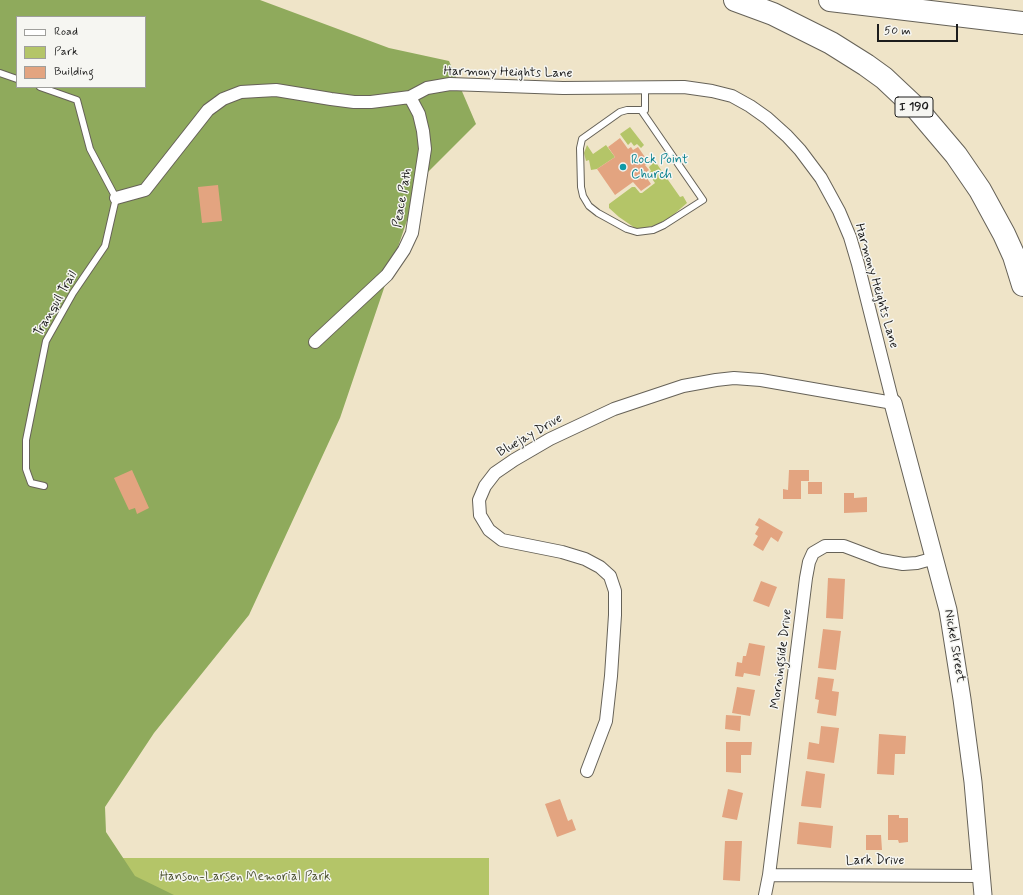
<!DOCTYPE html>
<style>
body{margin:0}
#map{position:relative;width:1023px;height:895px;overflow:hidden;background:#efe4c8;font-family:Mynerve,sans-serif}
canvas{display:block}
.legend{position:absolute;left:16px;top:16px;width:130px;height:72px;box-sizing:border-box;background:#f6f6f2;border:1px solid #9f9f9c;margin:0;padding:5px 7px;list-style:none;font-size:12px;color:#1c1c1c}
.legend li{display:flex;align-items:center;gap:8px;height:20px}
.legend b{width:20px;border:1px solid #9f9f9c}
.scale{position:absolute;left:877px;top:24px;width:81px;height:18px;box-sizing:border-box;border:2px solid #1c1c1c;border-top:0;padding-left:5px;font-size:12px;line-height:14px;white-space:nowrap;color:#1c1c1c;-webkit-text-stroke:3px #f6f6f2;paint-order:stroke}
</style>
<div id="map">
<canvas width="1023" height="895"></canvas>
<ul class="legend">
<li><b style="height:5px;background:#fff"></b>Road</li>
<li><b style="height:11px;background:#b4c568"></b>Park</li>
<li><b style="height:11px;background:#e3a480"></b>Building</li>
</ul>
<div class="scale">50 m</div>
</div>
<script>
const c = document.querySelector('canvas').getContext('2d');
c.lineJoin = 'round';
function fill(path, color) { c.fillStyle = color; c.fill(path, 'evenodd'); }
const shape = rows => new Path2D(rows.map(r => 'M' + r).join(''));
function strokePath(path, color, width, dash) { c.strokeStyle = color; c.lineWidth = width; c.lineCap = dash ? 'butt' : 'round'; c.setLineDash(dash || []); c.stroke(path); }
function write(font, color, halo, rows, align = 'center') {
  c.font = font + ' Mynerve,sans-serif'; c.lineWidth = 3; c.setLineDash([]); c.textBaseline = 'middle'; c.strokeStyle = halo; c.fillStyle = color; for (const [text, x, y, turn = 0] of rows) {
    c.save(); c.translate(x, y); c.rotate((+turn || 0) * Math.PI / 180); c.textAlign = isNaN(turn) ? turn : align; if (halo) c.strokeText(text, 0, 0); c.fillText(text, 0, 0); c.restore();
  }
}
fill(shape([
 [630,127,644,145,641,148,637,144,634,146,631,142,628,145,620,134],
 [587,145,593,154,606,145,615,157,597,169,591,170,589,160,586,161,584,153],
 [652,157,680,197,683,196,687,203,672,216,659,224,645,228,635,228,619,217,609,208,609,204,632,187,635,187,640,193,642,193,655,183,648,173,651,171,649,167,652,164,649,160],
 [0,858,489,858,489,895,0,895]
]), '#b4c568');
fill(shape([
 [0,0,260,0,389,48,449,61,476,124,421,179,340,418,249,615,154,733,105,807,106,832,135,876,174,895,0,895],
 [17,17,145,17,145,87,17,87]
]), '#8faa5c');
fill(shape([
 [620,138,628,149,631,147,633,150,638,147,649,163,645,165,649,170,644,174,651,184,641,191,633,182,615,195,597,169,615,157,608,147],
 [218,185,222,221,202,223,198,187],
 [132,470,149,508,137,514,135,508,129,510,114,478],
 [789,470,809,470,809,481,801,481,801,499,783,499,783,489,788,490],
 [808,482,822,482,822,494,808,494],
 [844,493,854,493,854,498,867,497,867,512,844,513],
 [759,518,783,532,778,542,771,537,763,551,753,545,758,536,755,534,759,527,755,525],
 [828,578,845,579,843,619,826,618],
 [761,581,777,587,769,607,753,601],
 [823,629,841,631,836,670,818,668],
 [749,643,765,646,760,676,744,673,743,677,735,676,737,662,742,663,743,656,746,656],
 [818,677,834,679,832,691,839,692,836,716,817,713,819,700,815,699],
 [737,687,755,690,750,716,732,713],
 [726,715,741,716,740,731,725,729],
 [821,726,839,728,834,763,807,759,809,742,819,744],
 [879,734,906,736,905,754,895,754,894,775,877,774],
 [726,742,752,742,751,755,741,755,741,773,726,772],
 [806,771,825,774,821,808,801,806],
 [728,789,743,793,737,820,722,817],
 [560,799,568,821,572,819,576,830,557,837,545,804],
 [888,815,899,815,899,818,908,818,908,842,899,843,898,840,888,840],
 [799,822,833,826,831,848,797,844],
 [866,835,881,835,882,850,866,850],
 [725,841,742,841,740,881,723,880]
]), '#e3a480');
const lane = shape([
 [0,73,17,79],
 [40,87,77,100,90,149,116,198,105,246,73,293,46,341,26,440,26,469,31,483,44,486],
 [641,110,703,200,664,225,653,230,637,232,627,229,598,213,589,206,583,196,581,187,580,148,582,139,620,112,627,110,645,110,645,87]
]);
const street = shape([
 [116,198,145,190,208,110,223,99,241,92,258,91,276,90,331,99,354,102,371,102,410,97,427,88,450,84,563,88,684,87,712,91,732,96,750,106,767,118,787,136,800,150,821,178,839,211,850,237,858,264,893,403,761,380,734,378,716,380,683,386,614,409,550,439,514,460,495,473,485,486,479,500,480,515,489,530,502,540,562,552,585,559,600,567,610,576,615,591,615,615,611,676,606,721,587,771],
 [315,342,387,275,404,250,412,233,425,149,423,131,419,114,410,97],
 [769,875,980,876],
 [765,895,769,875,806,578,809,562,813,553,825,546,844,546,881,560,903,564,917,563,935,558]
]);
const secondary = shape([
 [893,403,948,610,962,699,973,782,983,895]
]);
const highway = shape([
 [735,0,773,14,831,43,866,65,884,78,917,109,956,155,980,190,1004,234,1014,256,1023,285],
 [830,0,1023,23]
]);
strokePath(lane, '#666258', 8);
strokePath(street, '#666258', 14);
strokePath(secondary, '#666258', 19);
strokePath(highway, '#666258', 24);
strokePath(lane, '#fff', 6);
strokePath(street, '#fff', 12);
strokePath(secondary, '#fff', 17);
strokePath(highway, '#fff', 22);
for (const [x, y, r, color] of [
 [623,167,4,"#0f9aa8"]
]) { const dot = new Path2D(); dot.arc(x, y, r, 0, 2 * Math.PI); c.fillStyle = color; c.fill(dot); strokePath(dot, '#f6f6f2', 1.5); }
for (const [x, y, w] of [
 [914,107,38]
]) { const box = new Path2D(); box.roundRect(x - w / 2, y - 10, w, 20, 3); c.fillStyle = '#f6f6f2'; c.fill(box); strokePath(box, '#1c1c1c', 1); }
write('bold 12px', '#1c1c1c', null, [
 ["I 190",914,107]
]);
write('13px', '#1c1c1c', '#f6f6f2', [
 ["Harmony Heights Lane",508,73,1],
 ["Peace Path",403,198,-80],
 ["Harmony Heights Lane",876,286,74],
 ["Tranquil Trail",56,304,-60],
 ["Bluejay Drive",530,436,-30],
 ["Nickel Street",954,646,80],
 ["Morningside Drive",782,659,-83],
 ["Lark Drive",875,861]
]);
write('13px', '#0d838f', '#f6f6f2', [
 ["Rock Point",631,160],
 ["Church",631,175]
], 'left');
write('13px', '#515737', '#f6f6f2', [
 ["Hanson-Larsen Memorial Park",245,877]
]);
</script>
